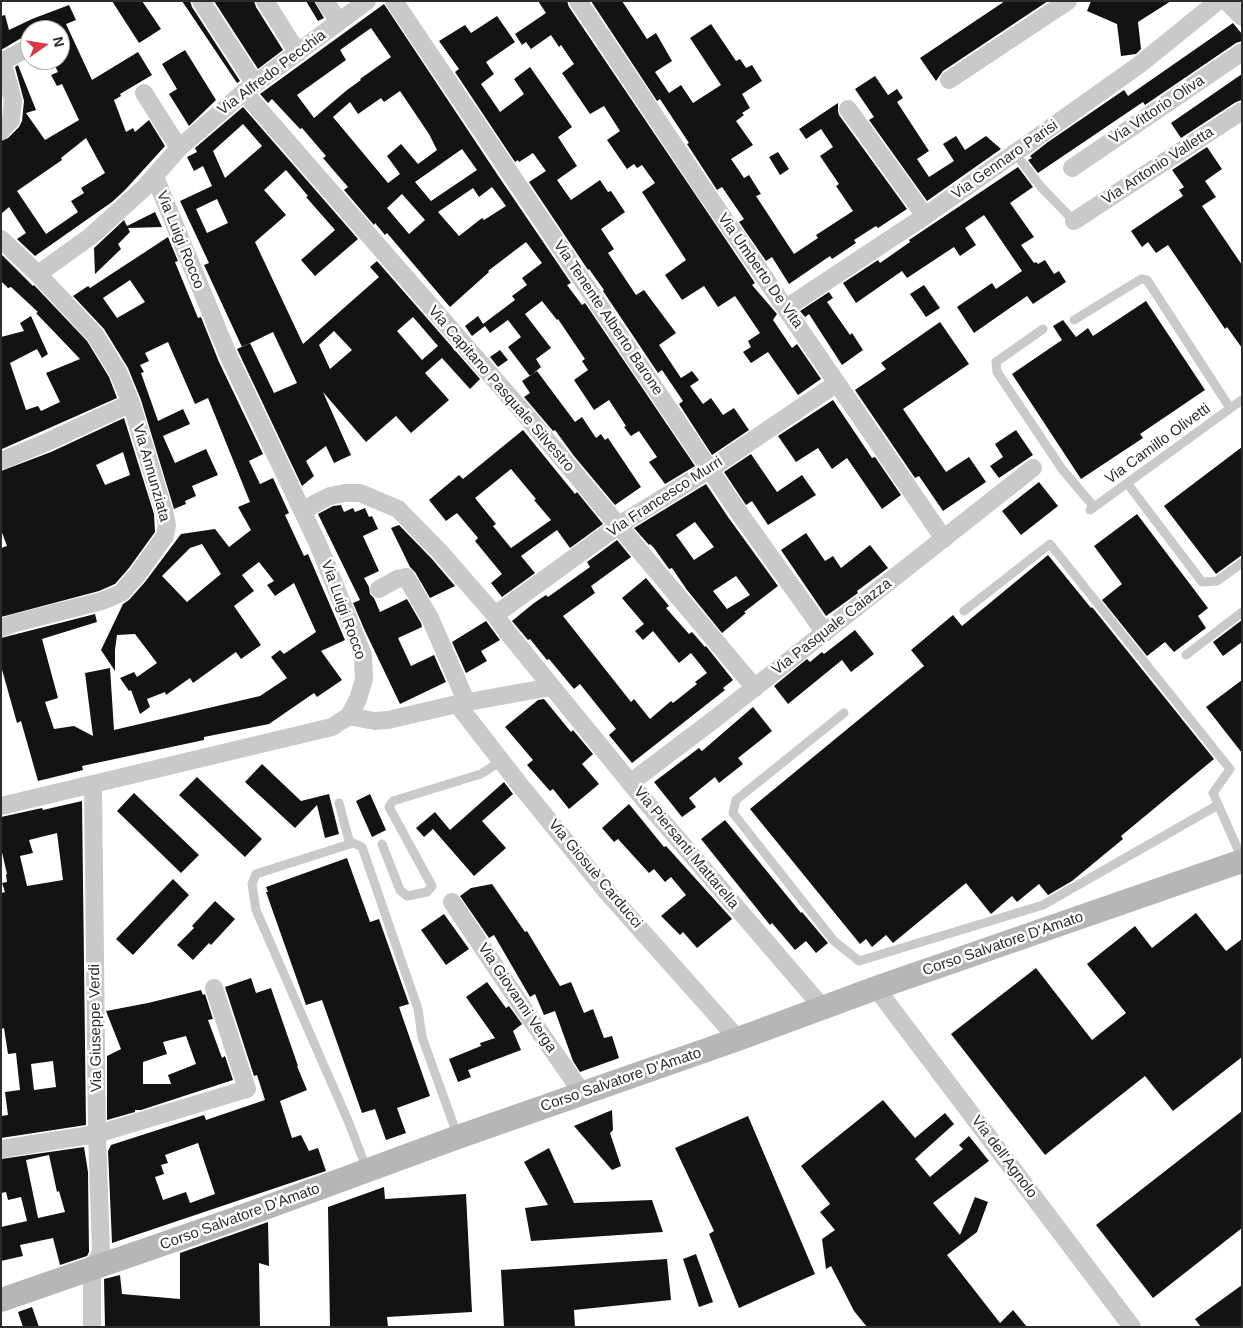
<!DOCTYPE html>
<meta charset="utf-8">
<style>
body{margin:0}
#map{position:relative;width:1243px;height:1328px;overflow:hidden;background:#fff;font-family:Helvetica,sans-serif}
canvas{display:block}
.frame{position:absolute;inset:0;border:2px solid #2c2c2c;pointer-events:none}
.north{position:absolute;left:20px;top:20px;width:50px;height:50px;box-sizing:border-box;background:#fff;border:1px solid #ababab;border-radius:50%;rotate:77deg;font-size:14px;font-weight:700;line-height:20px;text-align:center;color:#2c2c2c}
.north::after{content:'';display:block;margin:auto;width:18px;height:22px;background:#d73a45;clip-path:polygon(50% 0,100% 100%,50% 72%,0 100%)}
</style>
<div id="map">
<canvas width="1243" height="1328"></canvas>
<div class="frame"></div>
<div class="north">N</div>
</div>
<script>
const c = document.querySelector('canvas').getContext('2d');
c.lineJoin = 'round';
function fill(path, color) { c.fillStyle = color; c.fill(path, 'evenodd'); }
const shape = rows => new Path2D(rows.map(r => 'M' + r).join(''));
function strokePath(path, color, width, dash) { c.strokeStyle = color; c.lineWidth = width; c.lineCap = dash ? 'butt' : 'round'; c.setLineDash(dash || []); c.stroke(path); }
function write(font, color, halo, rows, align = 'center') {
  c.font = font + ' Helvetica,sans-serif'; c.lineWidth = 5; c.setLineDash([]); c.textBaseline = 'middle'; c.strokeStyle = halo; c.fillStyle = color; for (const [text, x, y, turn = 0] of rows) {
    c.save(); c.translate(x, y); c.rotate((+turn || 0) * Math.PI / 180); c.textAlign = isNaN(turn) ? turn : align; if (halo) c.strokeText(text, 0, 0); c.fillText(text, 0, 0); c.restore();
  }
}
fill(shape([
 [112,1,142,1,161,29,139,43],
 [182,1,190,1,192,7,240,81,237,83],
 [214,1,254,1,256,7,283,50,258,69],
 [306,1,314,1,324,18,318,21],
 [538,1,567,1,569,7,755,283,752,285,777,314,773,320,792,348,797,344,821,379,798,395,768,352,751,363,743,352,751,347,748,341,760,333,735,296,718,307,704,286,682,300,665,275,686,260,642,192,655,183,642,165,637,168,634,164,627,169,607,140,620,131,604,106,590,114,562,73,574,64,561,45,559,47,551,35,531,49,526,42,522,45,515,34,546,13],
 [591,1,622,1,647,39,656,33,672,61,655,72,669,93,681,85,693,103,721,85,690,38,711,24,736,61,740,59,746,68,752,65,762,81,742,94,750,108,742,113,744,115,736,121,753,145,731,159,744,178,749,175,761,194,756,196,794,254,818,238,816,235,853,211,836,186,839,184,820,156,833,147,821,129,806,139,799,129,838,103,838,111,839,115,907,209,878,228,876,226,854,240,856,243,832,259,830,256,789,284,772,257,766,261,739,222,744,219,722,187,717,190,687,144,689,143,660,99,657,101],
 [1005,1,1048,1,943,71,936,81,920,58],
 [1091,1,1171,1,1138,22,1141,49,1136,54,1121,56,1117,24,1087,11],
 [384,4,497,174,571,283,567,285,582,305,585,303,695,466,665,484,649,462,657,457,639,431,631,436,624,427,626,426,609,400,594,410,574,380,588,370,582,361,585,359,558,319,557,320,542,301,525,314,551,348,536,359,541,367,530,376,508,347,521,337,508,320,490,333,485,326,472,336,465,326,478,316,483,324,515,300,512,296,527,285,522,278,542,263,526,242,488,271,489,272,450,307,387,233,385,235,375,223,374,225,344,190,348,187,323,158,326,156,302,128,300,129,272,99,268,103,260,94],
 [371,28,391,57,360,79,361,80,347,90,314,118,297,95,346,60,340,50],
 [400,91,429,134,437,150,418,164,401,144,387,156,400,174,388,183,333,117,350,102,358,114,381,98,384,102],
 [462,149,477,170,431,201,415,182],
 [492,187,506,206,484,220,482,218,459,236,438,212,473,188,479,197],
 [402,194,425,220,409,234,387,208],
 [69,5,76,20,66,24,92,80,138,52,152,75,120,94,121,96,114,100,126,132,133,128,135,132,149,120,165,146,125,190,112,202,35,256,17,239,26,233,9,207,1,214,1,141,8,138,19,127,22,121,24,101,15,67,18,65,36,110,26,113,45,140,79,120,62,84,57,86,51,75,58,72,52,60,60,60,60,30,30,30,30,33,1,50,1,16,5,15,9,30,32,19],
 [86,138,105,173,81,188,84,193,71,201,78,212,46,234,17,191,62,160,61,158],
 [497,16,515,42,486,62,494,74,481,84,500,112,524,94,514,79,530,67,572,127,558,137,577,166,557,180,571,200,600,180,608,192,611,191,625,212,601,229,614,249,608,253,636,295,644,290,676,333,659,345,681,378,692,371,699,380,690,386,703,404,711,398,723,415,734,408,749,430,712,455,679,404,683,401,662,370,658,373,603,291,604,290,589,269,588,270,529,182,546,171,533,153,519,162,518,160,515,162,455,72,459,69,439,41,465,25,471,33],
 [1233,23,1242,34,1242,41,1236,43,1145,105,1143,102,1038,173,1028,160,1032,158,1030,156,1048,142,1124,90,1128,96],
 [185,50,216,100,189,126,169,94,177,89,162,64],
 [1242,74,1242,100,1236,102,1181,138,1171,123],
 [875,76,888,95,897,89,903,98,897,102,929,151,917,159,929,177,954,161,943,144,956,136,965,150,986,136,1001,149,927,201,869,120,874,117,855,89],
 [243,107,358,239,315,276,301,260,335,230,306,197,308,196,286,170,264,190,286,215,255,242,303,344,379,277,370,267,377,261,480,379,470,389,442,358,425,373,449,400,411,433,396,416,366,442,323,392,351,455,334,463,326,446,306,461,314,476,302,486,237,349,250,343,274,393,297,383,273,332,242,347,204,265,209,263,180,201,212,186,203,166,194,171,187,157,197,152,195,148],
 [243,124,262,146,225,178,213,151],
 [217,199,228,223,207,233,196,209],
 [413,317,438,346,422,360,397,331],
 [334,331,352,350,330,369,319,345],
 [1207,147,1222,169,1205,181,1216,197,1202,206,1242,265,1242,348,1227,327,1225,329,1168,245,1156,253,1148,242,1142,247,1131,231,1183,196,1179,190,1184,187,1172,170],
 [778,152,789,169,780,175,769,157],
 [1018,167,1033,187,1010,203,1034,237,1021,245,1034,263,1036,262,1038,264,1045,260,1054,274,1059,271,1066,282,1033,304,1027,296,974,333,957,307,992,283,996,289,1022,271,984,215,965,228,976,245,960,256,954,247,907,278,902,271,856,303,843,283,878,260,880,263,910,242,909,240],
 [155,212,162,227,128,228,130,232,118,244,121,249,95,274,94,248,124,220,127,226],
 [168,237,178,261,175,262,198,318,201,317,219,362,263,454,249,461,260,484,273,478,289,513,285,515,304,556,308,554,345,640,321,651,342,680,317,697,314,693,269,724,204,737,204,740,82,766,83,770,38,781,21,721,17,723,1,666,1,638,95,614,97,622,42,639,58,698,45,702,54,729,74,726,93,736,85,673,110,668,114,730,260,696,287,678,271,657,280,650,284,654,316,632,294,583,275,596,267,585,274,581,259,562,242,575,254,591,234,606,261,645,241,659,236,652,193,683,190,678,166,695,165,692,147,699,150,707,140,714,131,690,129,691,120,678,134,672,137,677,157,663,135,634,117,635,115,650,115,671,101,650,123,604,129,600,145,582,181,534,215,529,229,547,251,530,238,507,250,502,208,398,195,404,168,342,145,353,149,361,140,365,144,372,141,373,158,421,183,409,190,424,163,436,175,463,206,449,218,475,192,486,196,496,185,501,186,504,174,509,141,400,128,368,104,329,73,296,88,286,90,288],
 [130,280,145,302,117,318,103,298],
 [202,544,221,574,187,602,162,576,190,548],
 [1,254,33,286,34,285,87,341,109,377,117,398,2,449,1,337,24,331,20,323,31,316,48,354,42,358,37,349,10,363,26,410,38,406,41,411,60,402,46,373,80,359,36,313,38,312,11,287,8,288,1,281],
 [924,285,940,308,926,317,910,294],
 [829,292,833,298,827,302,850,335,852,333,863,350,842,365,809,314,805,317,800,311],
 [1146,301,1205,390,1140,434,1143,438,1081,479,1012,374,1062,340,1053,326,1063,320,1076,337,1088,328,1093,336],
 [940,322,969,364,903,409,946,472,969,457,986,482,943,511,919,476,915,478,855,390,886,369,881,363],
 [500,350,508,360,498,367,490,357],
 [537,371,575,422,582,417,596,438,601,434,605,440,608,438,641,487,615,505,574,456,555,430,553,431,524,397,530,393,522,381],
 [833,400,872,458,875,457,901,495,882,509,847,458,832,469,818,448,796,462,778,436],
 [124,418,154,514,155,532,129,568,115,584,99,591,1,617,1,548,7,546,1,530,1,471,51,452],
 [123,452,130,475,105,485,96,465],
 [523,430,575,494,577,492,603,524,570,548,557,530,521,556,535,573,502,597,491,583,502,574,475,541,478,538,457,513,446,521,429,500,459,475,463,479],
 [511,469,536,499,534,500,551,520,511,548,493,526,496,524,475,498],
 [1016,430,1033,455,999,478,990,466,1003,457,995,444],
 [1242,447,1242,555,1216,574,1164,506],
 [751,454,777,492,802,475,816,495,768,525,752,501,746,505,724,472],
 [1039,482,1058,506,1021,535,1002,511],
 [706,484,728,517,778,586,744,612,746,613,722,633,687,590,672,568,669,569,654,548,650,544,649,545,634,528],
 [695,522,714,547,694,560,676,535],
 [736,576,750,595,727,609,713,591],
 [341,505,344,512,353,508,355,512,365,508,369,517,372,516,378,529,363,536,379,571,364,578,369,587,370,594,374,598,380,612,407,599,421,623,422,627,398,638,411,666,434,655,446,682,400,704,365,631,353,603,360,600,318,514,333,506],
 [1137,514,1208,608,1198,616,1206,628,1174,652,1165,642,1147,656,1102,600,1122,584,1094,546],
 [399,525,432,559,455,586,430,598,415,572,410,567,391,528],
 [806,533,825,561,833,556,841,568,870,545,888,568,857,591,858,593,847,601,826,616,781,550],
 [617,540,631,557,591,586,595,593,563,616,631,702,634,699,650,719,671,701,673,703,697,684,695,682,707,673,691,653,679,663,653,631,643,640,635,631,644,624,622,598,646,578,669,606,666,608,689,634,692,632,705,647,706,646,733,680,723,688,725,690,632,763,609,735,616,729,580,684,574,689,549,659,547,660,530,639,528,640,512,621,534,603,546,595,548,597,590,567,587,562],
 [1048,555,1091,608,1092,607,1214,759,1121,836,1123,839,1072,881,1048,895,1039,884,1017,902,1012,896,991,914,966,883,893,943,886,935,872,947,866,939,860,944,750,809,924,666,911,650,953,615,962,626],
 [1242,620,1242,642,1223,656,1213,642],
 [486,621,500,640,481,651,487,661,466,673,452,642],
 [855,630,874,654,851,672,842,660,788,704,774,686,807,659,810,662,822,652,824,654],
 [1242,680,1242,753,1206,707],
 [544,699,571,732,573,730,593,754,582,764,599,784,569,809,553,789,550,791,527,765,533,760,505,727,538,700],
 [753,707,772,731,738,758,743,764,724,779,719,783,715,777,689,798,696,807,682,817,654,782,699,748,702,751],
 [262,764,301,801,329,794,339,834,325,838,317,805,295,828,245,782],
 [197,777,262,839,245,857,179,795],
 [504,782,513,794,482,821,506,848,474,876,433,829,424,837,416,828,435,812,450,830],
 [134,793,199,855,181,873,117,811],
 [370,794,386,830,372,837,356,801],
 [82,801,86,1125,1,1138,1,1116,8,1115,5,1092,20,1090,16,1053,8,1054,4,1028,1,1029,1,893,5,892,2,883,7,882,6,875,7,874,1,848,1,817,42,808,43,810],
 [57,833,63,880,27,886,20,856,33,853,29,840],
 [53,1061,56,1087,34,1090,31,1064],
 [629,804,664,847,666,846,732,919,697,948,683,932,680,935,661,916,686,895,671,877,665,882,654,869,649,873,618,839,614,842,602,828],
 [725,820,801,913,802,912,828,943,816,953,806,941,795,950,772,923,770,925,701,839],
 [347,858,370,922,379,919,409,1004,399,1007,430,1096,397,1108,406,1133,386,1140,375,1109,362,1113,322,1000,306,1005,266,892,268,892,266,887],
 [173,879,189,895,133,955,116,939],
 [492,884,525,932,527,931,560,986,571,982,584,1013,593,1009,604,1038,612,1036,619,1058,580,1072,573,1061,555,1011,544,1015,535,994,530,997,494,935,489,938,460,896,471,888],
 [215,901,235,919,211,945,209,943,193,960,177,945,194,928,192,926],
 [1196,913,1226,951,1242,939,1242,1057,1173,1111,1145,1076,1045,1155,951,1034,1036,968,1092,1040,1126,1013,1087,964,1135,926,1152,948],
 [444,914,469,949,446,965,421,930],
 [251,978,256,993,271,988,298,1066,297,1066,307,1090,280,1101,292,1138,301,1135,309,1151,318,1148,326,1171,112,1243,108,1151,111,1145,204,1115,206,1120,265,1100,257,1075,254,1076,225,987],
 [198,1143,215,1194,190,1203,186,1192,163,1200,155,1177,164,1174,161,1165,168,1163,165,1155],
 [487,982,506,1008,509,1006,522,1024,513,1031,521,1050,468,1070,471,1077,458,1082,449,1059,481,1046,480,1043,495,1038,466,997],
 [201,990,203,995,205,994,213,1019,208,1020,222,1058,225,1056,233,1080,141,1110,135,1110,135,1112,107,1120,107,1056,121,1049,106,1011,148,1003],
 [186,1036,196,1064,168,1075,171,1084,143,1084,143,1062,167,1054,163,1042],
 [883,1100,915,1138,945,1113,954,1124,915,1159,930,1177,963,1149,959,1145,969,1136,989,1161,933,1203,960,1235,975,1197,988,1202,977,1232,947,1255,1000,1323,1013,1310,1027,1327,867,1327,854,1311,831,1266,826,1269,822,1239,835,1230,820,1212,830,1204,801,1166],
 [612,1110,613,1130,610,1133,621,1166,612,1170,574,1126],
 [1242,1111,1242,1228,1153,1298,1096,1225],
 [748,1116,815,1274,739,1308,709,1234,714,1231,675,1148],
 [84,1147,88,1172,89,1252,87,1256,60,1265,53,1238,20,1245,23,1256,1,1261,1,1227,27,1221,21,1197,8,1200,6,1192,1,1193,1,1159],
 [49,1155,57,1192,59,1191,65,1212,38,1218,26,1160],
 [549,1148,574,1203,652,1200,663,1232,531,1241,525,1208,548,1205,524,1162],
 [384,1187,385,1199,466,1194,472,1312,387,1317,388,1327,330,1327,328,1207],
 [268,1222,269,1266,259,1263,260,1327,105,1327,104,1279,120,1275,122,1294,180,1299,180,1253],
 [696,1254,713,1302,699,1307,683,1259],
 [667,1259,671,1300,574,1310,575,1327,504,1327,501,1270],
 [1242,1285,1242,1327,1201,1327,1195,1319],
 [32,1307,39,1327,23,1327,18,1312]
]), '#131313');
strokePath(shape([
 [1015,153,1041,187,1074,221],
 [1074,320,1141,279,1147,280,1230,408],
 [1043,329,996,362,997,372,1062,469,1094,507],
 [1127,483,1202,582,1217,581,1242,563],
 [1090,510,1242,400],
 [964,611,1050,544,1230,769,1213,793,1242,859],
 [1186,655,1242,612],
 [844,713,736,800,733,813,834,941,859,961,1043,905,1218,805],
 [339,803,350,844],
 [382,844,400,890,407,896,427,892,432,886,389,807,393,801,481,774,501,761],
 [367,1170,349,1123,256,910,252,884,256,874,353,843,362,847,418,1009,422,1037,458,1137]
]), '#c9c9c9', 9);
strokePath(shape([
 [201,1,255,84],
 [265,1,298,53],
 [325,1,339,22],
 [394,1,735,507,825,633],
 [578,1,705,191,944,539],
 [1226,1,1242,17],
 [949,80,1068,1],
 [244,92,523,412,755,688],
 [144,93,179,148],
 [848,109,925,216],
 [1,131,11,120,13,100,3,64,7,59,30,47],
 [1072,168,1242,52],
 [1074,221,1242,111],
 [1,239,38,274,95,335,118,372,131,403,164,511,167,525,165,536,137,575,121,593,102,601,15,623,1,628],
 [38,274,91,236,144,188,179,148,244,92,367,1],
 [786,308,925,216,1029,143,1139,65,1218,1],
 [1,461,47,442,131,403],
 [303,512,316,503,330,496,345,493,360,493,398,509,440,552,495,615,508,633,646,802,823,1008],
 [379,589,397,579,406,577,430,618,467,703],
 [495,615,619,525,710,469,837,383],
 [457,704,520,785,607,892,738,1039],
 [349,716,374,721,388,720,457,704,551,687],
 [630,783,716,718,1033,468],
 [1,806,332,727,349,716,358,699,364,679,363,655,318,544,229,357,155,177],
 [452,902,519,1002,583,1094],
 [876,988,1132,1327],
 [1,1149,97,1134,247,1089,214,988],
 [92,1327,92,1270,101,1252,97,1134,93,784]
]), '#c9c9c9', 18);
strokePath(shape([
 [1,1300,235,1219,458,1137,738,1039,876,988,1242,861]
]), '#b6b6b6', 24);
write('15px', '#2c2c2c', '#fff', [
 ["Via Alfredo Pecchia",272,73,-37],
 ["Via Vittorio Oliva",1157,110,-34],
 ["Via Gennaro Parisi",1005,160,-35],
 ["Via Antonio Valletta",1158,166,-33],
 ["Via Luigi Rocco",180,240,68],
 ["Via Umberto De Vita",760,271,55],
 ["Via Tenente Alberto Barone",608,318,56],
 ["Via Capitano Pasquale Silvestro",501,389,49],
 ["Via Camillo Olivetti",1158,444,-36],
 ["Via Annunziata",151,473,74],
 ["Via Francesco Murri",665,497,-33],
 ["Via Luigi Rocco",343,610,70],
 ["Via Pasquale Caiazza",832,627,-38],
 ["Via Piersanti Mattarella",686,848,50],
 ["Via Giosuè Carducci",595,874,50],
 ["Corso Salvatore D'Amato",1003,944,-19],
 ["Via Giovanni Verga",517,998,56],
 ["Via Giuseppe Verdi",96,1028,-91],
 ["Corso Salvatore D'Amato",621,1080,-19],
 ["Via dell'Agnolo",1004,1157,53],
 ["Corso Salvatore D'Amato",240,1217,-20]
]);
</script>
